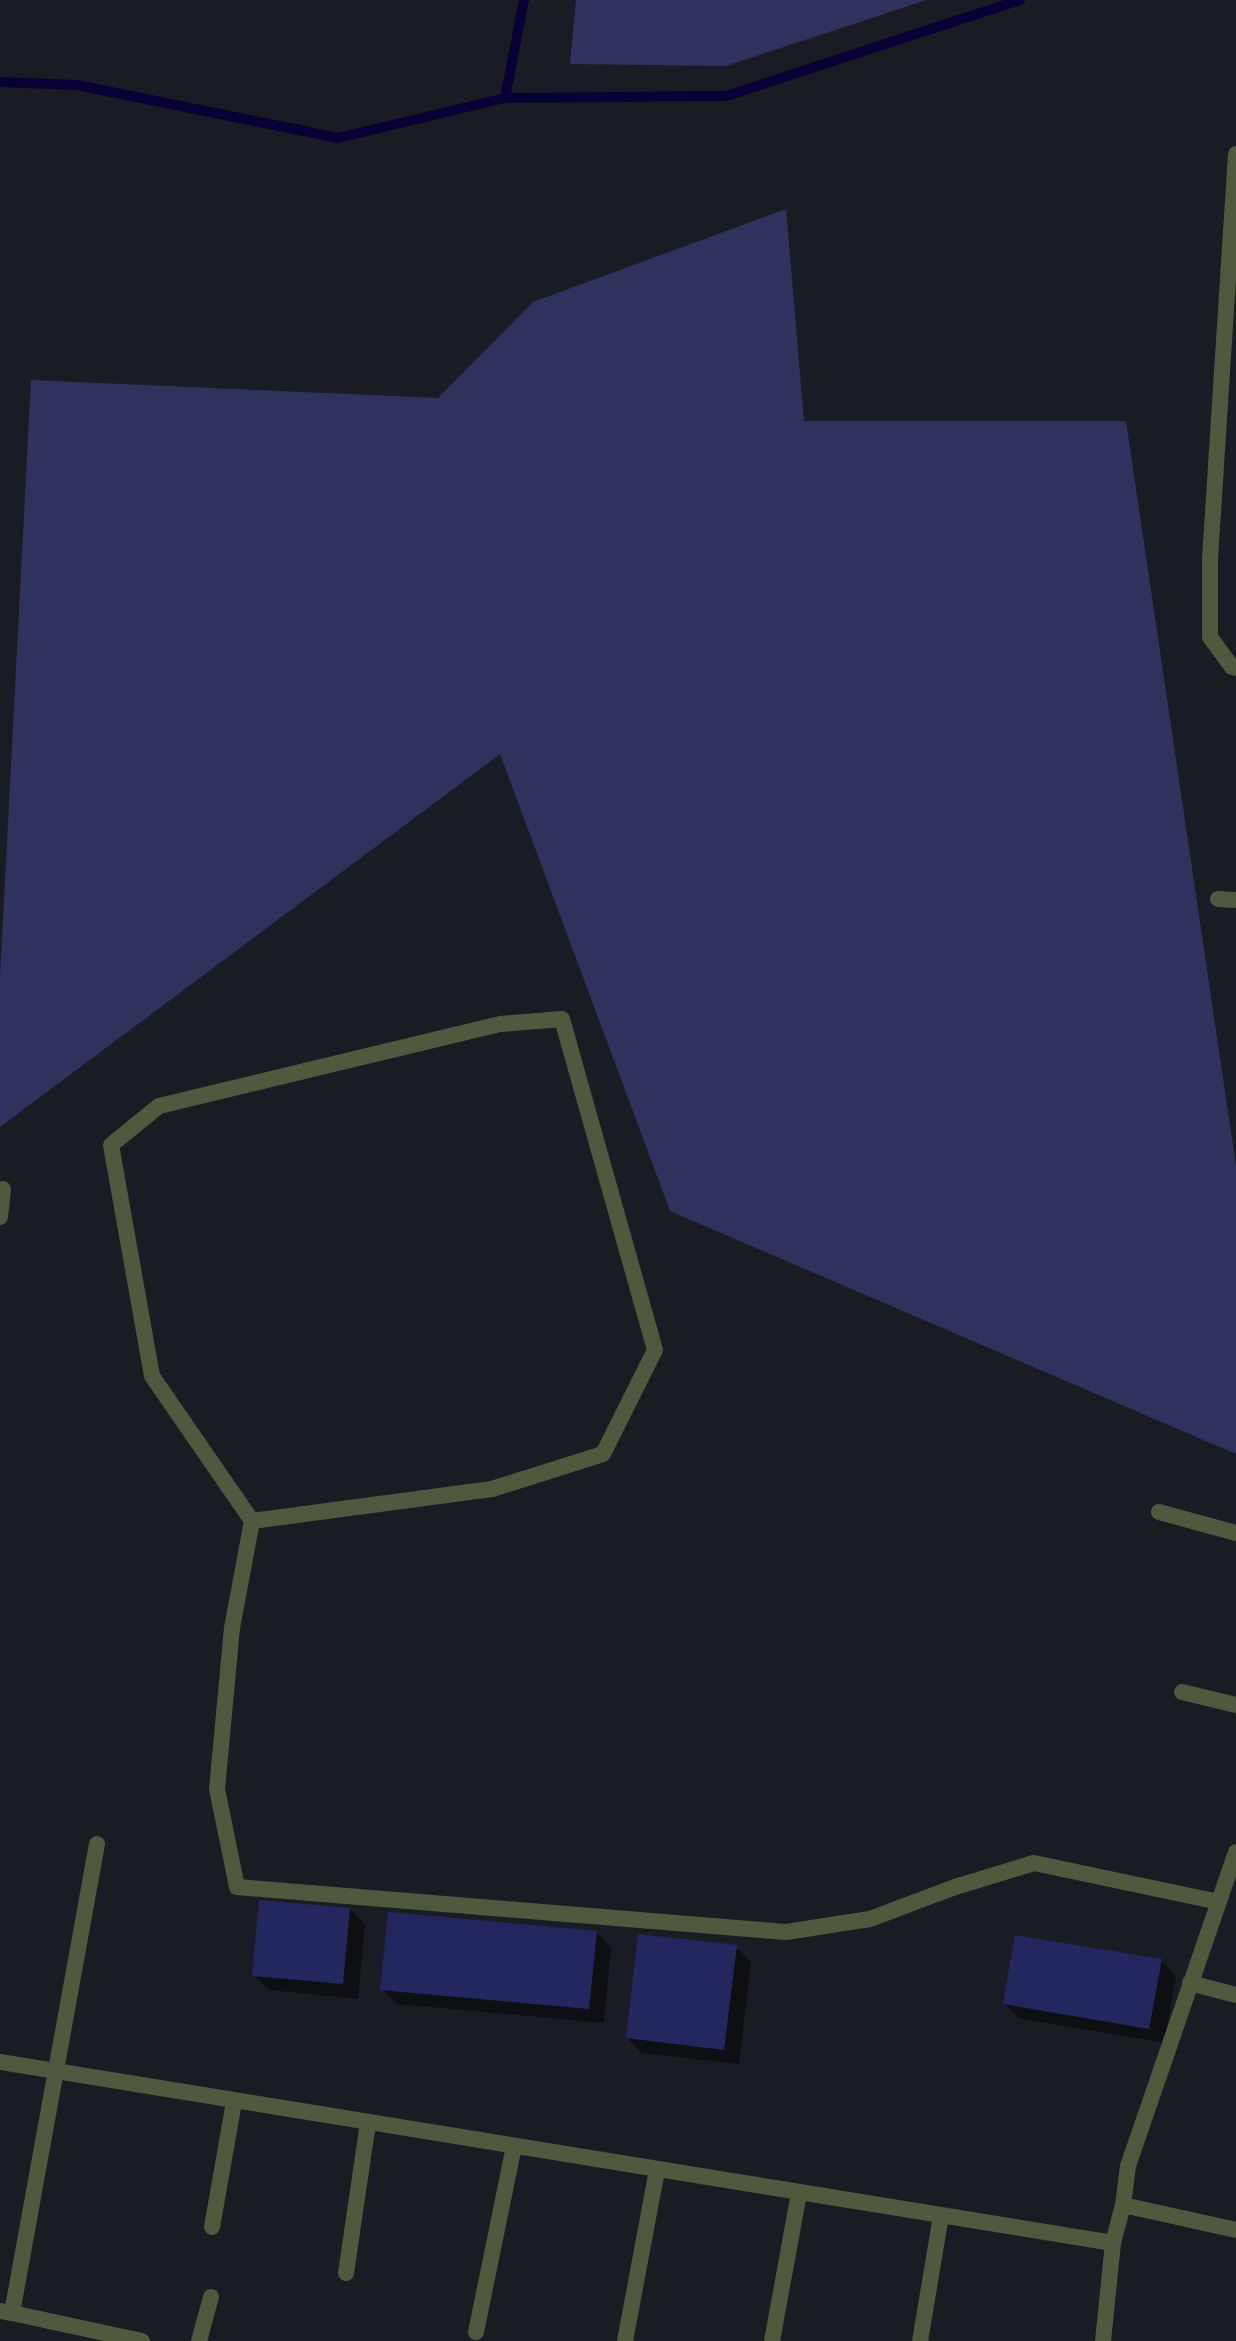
<!DOCTYPE html>
<style>
body{margin:0}
canvas{display:block;background:#1a1c24}
</style>
<canvas width="1236" height="2341"></canvas>
<script>
const c = document.querySelector('canvas').getContext('2d');
c.lineJoin = 'round';
function fill(path, color) { c.fillStyle = color; c.fill(path, 'evenodd'); }
const shape = rows => new Path2D(rows.map(r => 'M' + r).join(''));
function strokePath(path, color, width, dash) { c.strokeStyle = color; c.lineWidth = width; c.lineCap = dash ? 'butt' : 'round'; c.setLineDash(dash || []); c.stroke(path); }
fill(shape([
 [576,0,926,0,726,66,570,64],
 [786,209,804,421,1126,421,1236,1166,1236,1454,670,1211,500,754,0,1127,0,977,31,380,438,398,533,302]
]), '#2e325d');
fill(shape([
 [350,1909,365,1924,358,1999,269,1990,254,1975],
 [596,1932,611,1947,604,2023,397,2004,382,1989],
 [736,1947,751,1962,739,2064,642,2053,627,2038],
 [1161,1961,1176,1976,1164,2043,1020,2019,1005,2004]
]), '#0007');
strokePath(shape([
 [0,82,77,85,338,138,505,98,524,0],
 [505,98,726,96,1020,0]
]), '#080034', 10);
fill(shape([
 [259,1900,350,1908,343,1984,252,1976],
 [388,1912,597,1931,589,2009,380,1990],
 [638,1934,737,1945,724,2050,626,2038],
 [1015,1935,1162,1959,1149,2029,1003,2004]
]), '#24265f');
strokePath(shape([
 [1236,154,1210,559,1210,637,1232,667,1236,668],
 [1218,899,1236,900],
 [0,1217,3,1189],
 [1159,1512,1236,1533],
 [252,1521,152,1376,111,1145,159,1106,500,1024,562,1019,655,1350,603,1454,492,1489,252,1521,232,1628,217,1789,237,1887,786,1932,870,1919,955,1887,1034,1863,1219,1902],
 [1182,1692,1236,1705],
 [1190,1983,1236,1995],
 [0,2062,1113,2243],
 [1123,2205,1236,2230],
 [212,2227,234,2102],
 [346,2273,368,2123],
 [0,2311,12,2313,97,1844],
 [12,2313,142,2341],
 [476,2332,514,2146],
 [199,2341,211,2297],
 [625,2341,657,2170],
 [772,2341,799,2193],
 [920,2341,941,2216],
 [1103,2341,1113,2243,1123,2205,1128,2166,1236,1852]
]), '#4e593e', 16);
</script>
